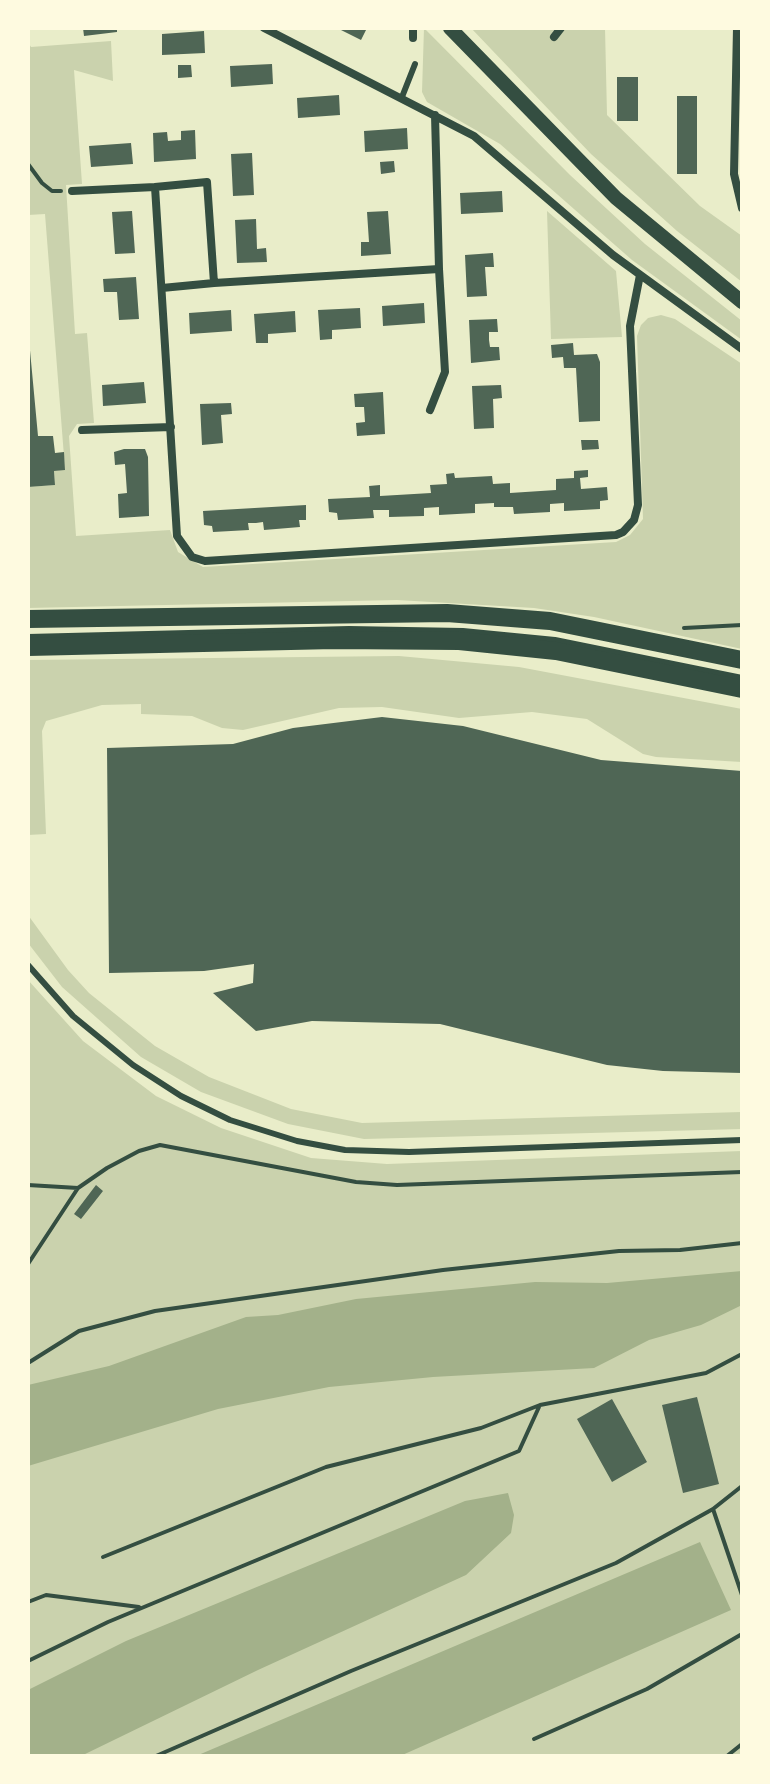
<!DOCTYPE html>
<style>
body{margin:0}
#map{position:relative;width:770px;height:1784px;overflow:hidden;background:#e9edc9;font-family:"Noto Serif",serif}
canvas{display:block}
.frame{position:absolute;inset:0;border:30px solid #fefae0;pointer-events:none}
</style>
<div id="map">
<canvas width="770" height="1784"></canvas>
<div class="frame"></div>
</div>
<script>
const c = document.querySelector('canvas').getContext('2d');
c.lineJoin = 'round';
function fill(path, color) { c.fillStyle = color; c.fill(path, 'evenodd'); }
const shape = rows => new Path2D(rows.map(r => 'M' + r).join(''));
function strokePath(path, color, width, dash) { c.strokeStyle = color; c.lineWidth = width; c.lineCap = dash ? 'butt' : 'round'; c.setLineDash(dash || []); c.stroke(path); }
fill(shape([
 [424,28,570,175,645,244,742,321,742,340,632,260,500,144,427,102,422,92],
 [471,28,605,28,607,115,700,206,742,236,742,282,677,231,591,154],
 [111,41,113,81,74,70,82,184,66,185,75,334,87,333,94,423,77,424,69,436,76,536,170,530,178,552,203,567,616,542,630,535,643,519,637,336,641,325,648,318,661,315,675,319,742,364,742,649,594,617,534,608,397,600,28,608,28,487,55,485,54,471,65,469,45,214,28,215,28,42,31,47],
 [547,211,616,271,622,337,551,339],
 [399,656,519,667,742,709,742,762,656,757,643,754,587,719,532,712,459,718,382,707,339,708,243,730,222,728,192,716,141,714,141,704,102,705,46,721,42,731,46,834,28,835,28,660],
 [28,915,68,970,89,993,155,1046,209,1077,291,1109,362,1123,742,1112,742,1129,364,1139,288,1124,201,1092,141,1057,62,987,28,943],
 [28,980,83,1041,156,1096,221,1128,311,1158,387,1164,742,1151,742,1756,28,1756]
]), '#cad2ad');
fill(shape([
 [742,1271,742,1305,701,1325,649,1340,594,1368,433,1377,329,1387,218,1409,28,1466,28,1385,109,1366,246,1317,278,1315,356,1299,535,1282,607,1283],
 [508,1493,514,1515,511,1533,466,1575,258,1670,81,1756,28,1756,28,1690,126,1641,465,1501],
 [700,1542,731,1610,400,1756,196,1756]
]), '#a3b18a');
fill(shape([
 [83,28,117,28,117,32,84,36],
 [337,28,367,28,361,40],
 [204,31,205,53,162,55,162,34],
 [272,64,273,84,231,87,230,66],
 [178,65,191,65,192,77,178,78],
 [617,77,638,77,638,121,617,121],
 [339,95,340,115,298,118,297,98],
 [677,96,697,96,697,174,677,174],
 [407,128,408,149,365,152,364,131],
 [195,130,196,159,154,162,153,133,167,132,168,141,181,140,181,131],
 [131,143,133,164,91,167,89,146],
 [252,153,254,195,233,196,231,154],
 [394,161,395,172,381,174,380,162],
 [502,191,503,212,461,214,460,193],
 [132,211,135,253,115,254,112,212],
 [388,211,391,254,361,256,361,242,369,242,367,212],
 [256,219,257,249,266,248,267,262,237,263,235,220],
 [493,253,494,267,485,267,487,296,467,297,465,255],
 [136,277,139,319,119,320,117,292,104,292,103,279],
 [424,303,425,323,383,326,382,306],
 [360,308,361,328,332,330,332,339,320,340,318,310],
 [231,310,232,331,190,334,189,313],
 [295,311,296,332,268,334,268,343,256,343,254,314],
 [497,319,498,332,489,332,489,340,490,347,499,347,500,360,471,363,469,320],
 [28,329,38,436,53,436,55,453,64,452,65,470,54,471,55,485,28,487],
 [573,343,574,355,597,354,600,362,600,421,579,422,576,368,564,368,563,357,552,358,551,345],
 [144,382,146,403,103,406,102,385],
 [501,385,502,398,493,399,494,428,474,429,472,386],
 [383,392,385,434,357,436,356,423,365,422,364,407,355,407,354,394],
 [231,403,232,414,221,415,223,443,202,445,200,404],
 [581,440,598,440,599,449,582,450],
 [124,449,145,449,148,457,149,516,119,518,118,494,127,493,125,464,115,465,114,452],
 [588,470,588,477,580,478,581,489,607,487,608,500,600,501,600,509,564,511,564,503,550,504,550,512,514,514,513,507,494,507,494,503,475,504,475,513,439,515,439,507,424,508,424,516,389,517,389,510,373,510,374,518,338,520,337,513,329,512,328,499,370,497,369,486,380,485,380,496,431,493,430,485,447,484,446,474,454,473,455,478,492,476,493,484,510,483,510,493,556,490,556,479,574,478,574,471],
 [306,505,306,520,299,520,300,527,264,530,263,522,256,523,248,523,249,530,213,532,212,526,204,525,203,511],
 [382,717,463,726,601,760,742,771,742,1073,663,1071,607,1065,440,1024,312,1021,256,1031,213,993,253,983,254,964,204,971,109,973,107,748,233,744,293,728],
 [96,1185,103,1191,81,1219,74,1214],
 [697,1397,719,1484,683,1493,662,1405],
 [612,1399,647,1462,612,1482,577,1419]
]), '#4f6655');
strokePath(shape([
 [28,164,42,183,52,191,61,191],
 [684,628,742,625],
 [28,1185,78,1188,107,1168,139,1151,160,1145,356,1182,397,1185,742,1172],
 [28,1264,78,1188],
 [28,1363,79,1331,155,1311,443,1270,619,1251,680,1250,742,1243],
 [713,1509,742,1486],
 [103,1557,326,1467,481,1428,540,1405,706,1373,742,1354],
 [28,1602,46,1595,139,1607],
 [28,1661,108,1622,519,1451,539,1407],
 [534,1739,647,1689,742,1634],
 [156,1756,351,1671,616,1563,713,1509,742,1595],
 [727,1756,742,1744]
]), '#344e41', 4);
strokePath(shape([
 [402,97,415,64],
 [28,637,349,629,463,631,555,640,742,678],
 [28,965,73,1016,133,1065,181,1096,230,1120,297,1141,345,1150,409,1152,742,1140]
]), '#344e41', 6);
strokePath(shape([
 [264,28,474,136,613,255,742,349],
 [413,28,413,38],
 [737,28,734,174,742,208],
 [554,37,561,28],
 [435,115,439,269,214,283,207,182,155,187,177,536,192,557,205,561,616,535,623,532,634,520,638,505,630,326,640,275],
 [72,191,155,187],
 [162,288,214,283],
 [430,410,445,372,439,269],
 [82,430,171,427]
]), '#344e41', 8);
strokePath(shape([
 [450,28,616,198,742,302]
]), '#344e41', 14);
strokePath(shape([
 [28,619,447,613,550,621,742,660],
 [28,647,334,640,459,641,556,651,742,689]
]), '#344e41', 18);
</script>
